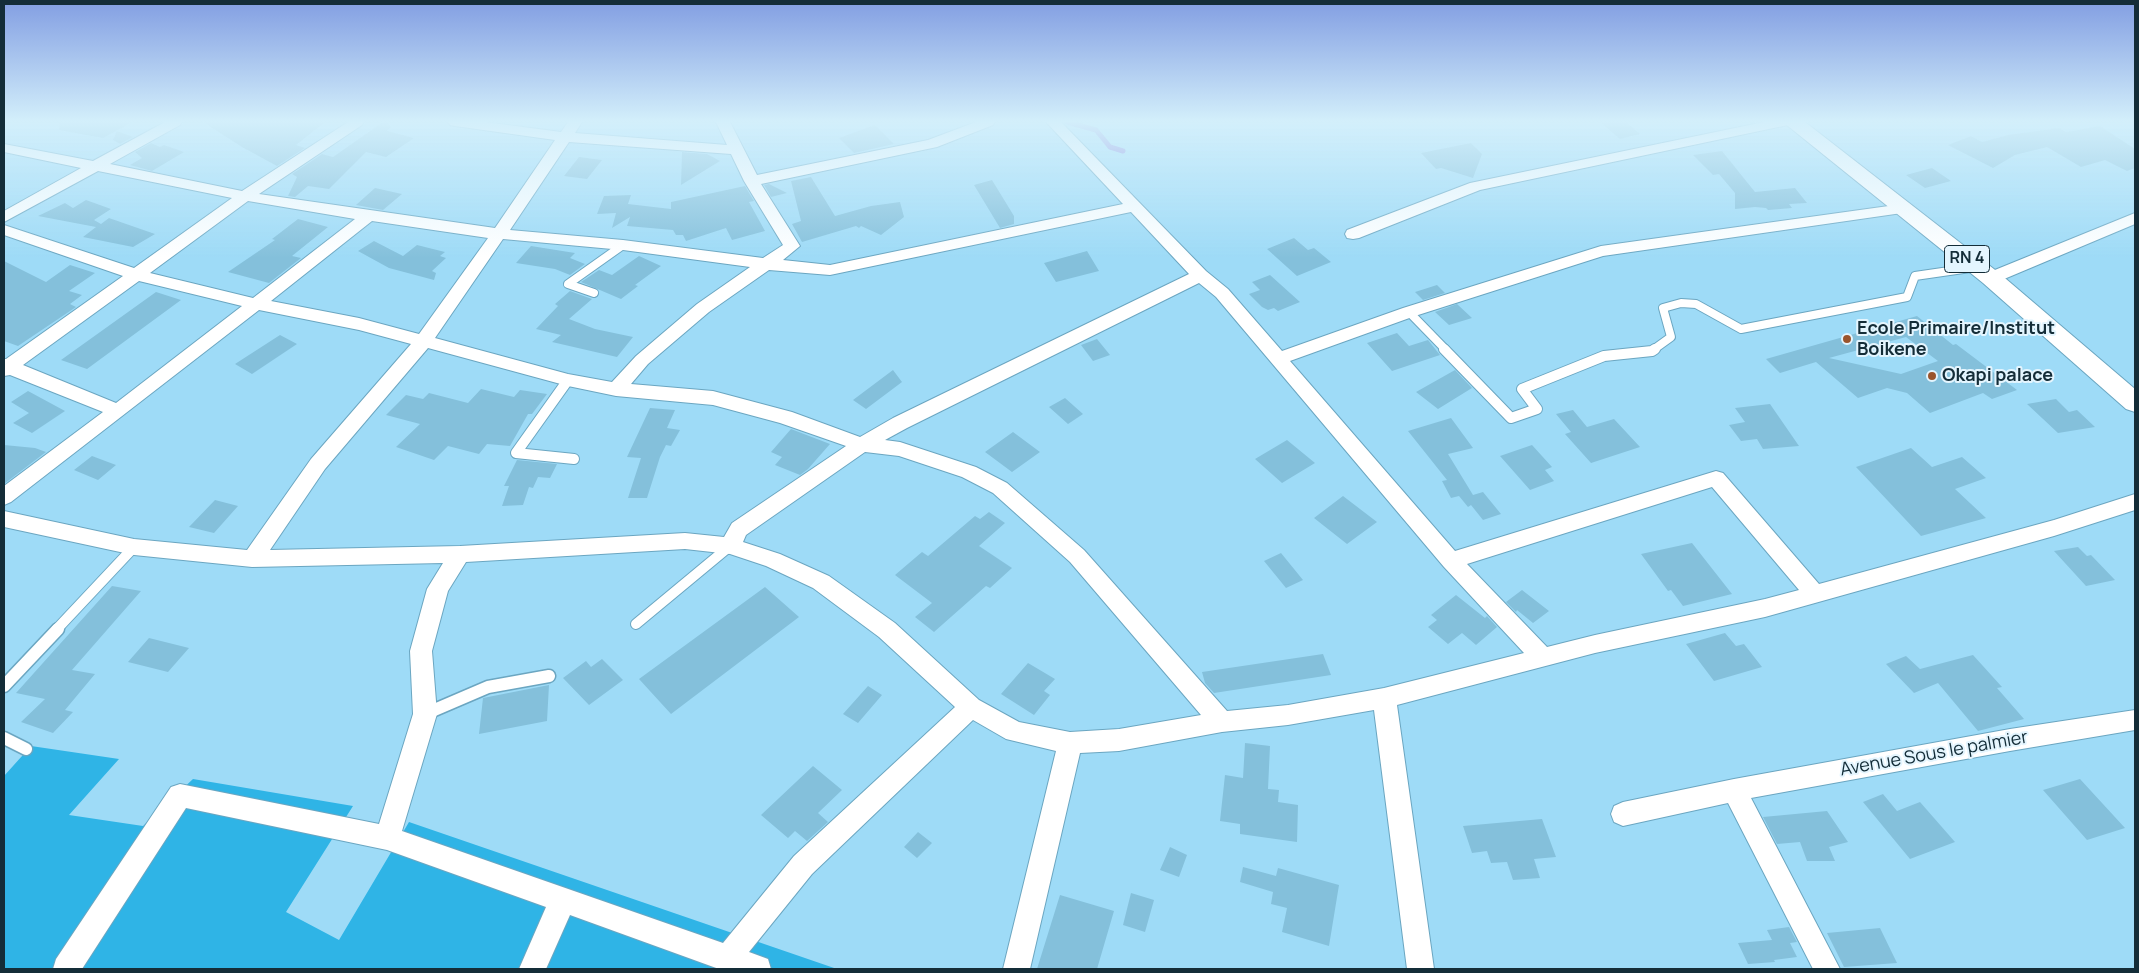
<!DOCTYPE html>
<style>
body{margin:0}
#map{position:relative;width:2139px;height:973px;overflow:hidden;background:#9edbf7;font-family:Manrope,sans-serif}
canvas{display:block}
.frame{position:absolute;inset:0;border:5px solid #142d38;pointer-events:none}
</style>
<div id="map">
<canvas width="2139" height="973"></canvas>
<div class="frame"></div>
</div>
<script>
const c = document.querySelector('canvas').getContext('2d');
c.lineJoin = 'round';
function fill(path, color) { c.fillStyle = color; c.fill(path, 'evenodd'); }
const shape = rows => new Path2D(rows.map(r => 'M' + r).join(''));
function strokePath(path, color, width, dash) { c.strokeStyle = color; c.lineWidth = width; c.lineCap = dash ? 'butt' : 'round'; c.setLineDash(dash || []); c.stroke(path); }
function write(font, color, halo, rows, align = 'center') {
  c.font = font + ' Manrope,sans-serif'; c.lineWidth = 4; c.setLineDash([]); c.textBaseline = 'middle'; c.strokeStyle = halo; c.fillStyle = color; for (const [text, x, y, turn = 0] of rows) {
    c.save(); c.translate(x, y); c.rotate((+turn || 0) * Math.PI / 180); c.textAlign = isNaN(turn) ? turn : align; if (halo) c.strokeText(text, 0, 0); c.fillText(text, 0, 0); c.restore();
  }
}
fill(shape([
 [31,746,119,759,69,815,143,826,193,779,353,806,286,912,339,940,409,822,837,969,4,969,4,776]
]), '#2fb4e6');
strokePath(shape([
 [1067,122,1096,130,1110,147,1123,151]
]), '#897cda', 5);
fill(shape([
 [60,122,133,122,103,138,59,130],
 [203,122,325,122,296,145,305,148,277,166,242,147],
 [383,122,387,122,391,127,387,131,414,138,386,157,366,152,329,189,308,186,295,197,288,196,297,177,292,174,322,154,333,157],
 [1600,122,1626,122,1640,134,1620,139],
 [875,125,894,144,854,153,839,138],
 [2100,126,2135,149,2135,168,2127,171,2105,160,2081,167,2047,147,2015,155,1993,168,1948,145,1971,136,1982,142,2008,135,2059,128,2066,132],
 [117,131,133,137,120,144,113,140],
 [151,143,160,147,164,145,184,152,152,171,130,165,142,158,135,152],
 [1471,143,1482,154,1473,178,1441,168,1436,169,1421,153],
 [1722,151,1755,192,1795,188,1807,203,1789,204,1792,208,1768,210,1766,208,1755,207,1735,209,1735,193,1719,174,1713,175,1693,155],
 [682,152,707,154,720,161,681,185],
 [579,157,602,160,587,179,564,176],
 [1932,168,1951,181,1925,188,1906,175],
 [811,177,835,216,871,206,900,202,904,217,881,235,861,226,859,228,856,226,802,242,792,224,801,221,791,181],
 [992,180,1014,216,1014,224,1000,228,974,185],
 [769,184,787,193,771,197,764,185],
 [745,186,754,201,749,202,765,231,732,240,726,228,686,241,683,235,676,235,673,230,627,226,630,217,612,228,616,213,597,214,604,196,631,195,628,204,671,209,671,202],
 [375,188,402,194,383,210,356,205],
 [86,200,111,209,94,220,101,224,109,218,155,234,133,247,83,237,96,227,38,216,65,203,73,208],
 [298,219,328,227,292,256,301,258,269,283,228,272,275,240,272,239],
 [1294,238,1308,250,1314,248,1331,262,1297,276,1267,249],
 [374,241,403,256,417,245,445,252,440,256,446,258,432,271,436,273,434,280,389,268,358,251],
 [531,246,575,253,570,258,585,264,570,275,555,269,516,263],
 [1087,251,1099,271,1056,282,1044,263],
 [639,256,661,266,635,285,638,286,621,299,581,282,599,270,612,275],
 [4,261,46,282,70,265,95,273,69,291,82,295,70,304,76,307,18,346,4,341],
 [1270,275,1300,302,1278,311,1274,308,1268,310,1262,307,1249,294,1260,290,1252,282],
 [1437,285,1445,293,1423,300,1415,292],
 [570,291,592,299,569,319,595,329,633,337,617,357,552,342,561,335,536,329,558,306,555,304],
 [156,292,181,300,87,369,61,360],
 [1457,304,1472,318,1449,325,1435,312],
 [1917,316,1953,345,1956,344,2017,390,1992,399,1983,393,1930,413,1907,393,1887,388,1858,398,1816,362,1780,373,1766,359],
 [1906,337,1938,361,1901,374,1829,358],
 [1397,333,1409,346,1428,340,1440,355,1392,371,1367,343],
 [280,335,297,344,252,374,235,364],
 [1097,339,1110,355,1093,361,1081,345],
 [893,370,902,382,866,409,853,400],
 [1455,370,1472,388,1438,409,1416,392],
 [481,389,514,397,520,390,547,394,532,414,528,414,510,446,487,444,479,454,448,446,434,460,396,447,420,424,386,415,406,395,423,399,429,393,468,403],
 [28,391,65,411,32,433,13,423,29,413,11,402],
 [1065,398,1083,414,1068,424,1049,407],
 [2056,399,2069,412,2077,410,2095,427,2058,433,2027,404],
 [1770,404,1799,446,1763,449,1757,439,1741,441,1729,425,1745,422,1735,408],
 [650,408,675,410,667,428,680,430,671,446,666,445,660,457,647,498,628,498,641,458,627,457],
 [1573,410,1587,427,1614,419,1640,447,1591,463,1565,434,1571,432,1556,414],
 [1451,418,1473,448,1448,454,1473,495,1483,492,1501,514,1483,520,1471,505,1468,507,1459,496,1451,498,1442,481,1447,480,1408,431],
 [791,429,830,444,808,469,800,475,775,465,782,457,771,452],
 [1013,432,1040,452,1012,472,985,452],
 [1287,440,1315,463,1282,483,1255,459],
 [4,445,35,448,46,452,4,484],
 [1532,445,1552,467,1545,470,1554,481,1530,490,1500,456],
 [1911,448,1932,467,1962,457,1986,478,1955,489,1986,518,1921,536,1856,467],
 [92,456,116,465,98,480,74,470],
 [517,460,557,464,550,478,538,477,533,488,529,487,523,505,502,506,509,486,504,486],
 [1343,496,1377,522,1347,544,1314,518],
 [215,500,238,506,214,533,189,527],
 [989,512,1005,523,979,546,1012,568,990,588,986,586,934,632,915,617,932,603,895,575,922,552,928,556,975,516,980,519],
 [1692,543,1732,594,1683,606,1671,590,1668,591,1641,554],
 [2078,547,2087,556,2091,555,2115,580,2086,586,2054,551],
 [1281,553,1303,580,1286,588,1264,561],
 [112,586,141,591,72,670,95,674,65,710,73,712,53,733,21,722,45,699,16,693],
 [765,587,799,617,671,714,639,679],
 [1522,590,1549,611,1533,623,1517,610,1516,612,1506,602],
 [1456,595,1485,618,1487,616,1497,627,1476,645,1462,633,1448,644,1428,627,1437,620,1431,615],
 [1725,633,1736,646,1744,644,1762,667,1714,681,1686,644],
 [149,638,189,648,168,672,128,662],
 [1323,654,1331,675,1214,693,1205,683,1202,672],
 [1973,655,2002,687,1997,688,2024,719,1978,731,1938,683,1914,693,1886,664,1906,656,1920,669],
 [602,659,623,680,589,705,563,678,586,661,591,667],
 [1028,663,1055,679,1044,691,1050,695,1034,715,1001,694],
 [549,685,547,721,479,734,483,698],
 [868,686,882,695,858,723,843,714],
 [1245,743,1270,746,1268,789,1279,790,1278,802,1298,805,1297,842,1240,834,1240,824,1220,821,1225,775,1243,778],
 [813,766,842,790,818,813,828,822,807,841,795,831,788,838,761,815],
 [2080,779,2125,828,2087,840,2043,790],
 [1883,794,1897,811,1920,802,1955,842,1910,859,1863,802],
 [1827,811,1848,842,1829,847,1835,861,1807,861,1800,842,1777,844,1763,817],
 [1542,819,1556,857,1534,859,1540,878,1513,880,1507,862,1491,863,1487,851,1472,853,1463,826],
 [918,832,932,843,917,858,904,847],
 [1170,847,1187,855,1179,877,1160,870],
 [1243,867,1276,876,1278,868,1339,885,1329,946,1282,932,1287,908,1271,904,1273,892,1240,882],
 [1131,893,1154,900,1145,932,1123,925],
 [1060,895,1114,911,1097,969,1037,969],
 [1789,927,1797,942,1790,943,1797,957,1774,960,1775,962,1748,964,1738,943,1772,940,1767,930],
 [1880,928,1897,963,1844,967,1827,933]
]), '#84c0db');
const laneFar2 = shape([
 [594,293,568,284,623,245],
 [1409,312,1446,350],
 [1653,350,1671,337,1663,308,1681,303,1696,304,1741,329,1907,297,1915,276,1977,267]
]);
const laneFar1 = shape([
 [1444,349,1511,418,1537,409,1522,389,1604,356,1652,351,1655,349],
 [568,380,516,453,574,459],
 [636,624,730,546],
 [56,630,134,547]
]);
const lane = shape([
 [4,686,58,629],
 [425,714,488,687,549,676],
 [4,738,26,749]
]);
const street = shape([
 [165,122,182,122,180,125,110,164,242,191,348,122,364,122,362,125,259,194,495,228,555,140,455,126,450,125,448,122,485,122,561,132,568,122,582,122,575,133,727,145,716,122,730,122,757,175,928,140,976,122,995,122,993,125,937,147,761,184,800,246,783,260,830,265,1123,204,1046,122,1061,122,1206,271,1228,289,1282,351,1403,308,1601,246,1903,204,1909,206,1911,209,1909,212,1603,256,1415,316,1290,361,1455,551,1716,471,1723,473,1819,584,2054,520,2135,494,2135,510,2054,536,1765,617,1595,653,1397,705,1434,969,1407,969,1374,710,1288,725,1222,732,1119,751,1080,753,1030,969,1003,969,1056,751,1006,739,973,720,812,874,749,952,768,959,771,969,719,969,570,915,546,969,519,969,546,907,387,850,186,808,82,969,53,969,56,959,171,787,180,784,379,824,413,714,410,651,427,589,443,563,252,567,134,555,4,527,4,511,134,539,247,550,311,459,411,344,359,330,259,310,11,502,4,505,4,486,103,412,10,375,4,376,4,359,6,359,123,276,4,235,4,225,134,268,232,198,98,171,4,222,4,211,81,168,4,152,4,144,93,161,165,122],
 [569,142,731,154,744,181,783,245,763,258,623,240,510,230,569,142],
 [248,201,355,219,253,298,150,273,248,201],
 [1131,212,1189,274,893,418,860,437,792,412,713,391,631,384,648,364,709,312,769,270,830,275,1131,212],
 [372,221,488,238,419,334,359,318,271,301,372,221],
 [503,239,623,250,750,267,697,304,636,356,612,382,568,374,435,338,503,239],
 [139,281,242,306,116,403,23,365,139,281],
 [1199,283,1216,297,1444,567,1524,653,1384,688,1288,705,1227,711,1084,550,1007,483,976,467,900,442,885,440,907,428,1199,283],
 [428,348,568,386,616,396,713,405,780,423,846,446,732,523,724,537,685,533,460,546,270,550,325,469,428,348],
 [865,452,899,456,962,477,993,493,1070,562,1201,715,1119,729,1070,732,1019,722,979,700,895,623,829,576,780,554,743,542,746,535,865,452],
 [1712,487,1799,590,1765,599,1595,635,1547,647,1467,564,1712,487],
 [685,549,730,554,766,566,813,588,879,637,955,707,794,856,723,943,402,831,437,714,432,651,448,591,466,562,685,549],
 [1764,122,1790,122,1788,125,1783,126,1480,190,1359,238,1353,239,1347,238,1345,234,1347,230,1470,183,1764,122],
 [2135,213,2135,224,1997,282,1991,283,1985,282,1983,278,1985,274,2135,213],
 [2135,710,2135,730,2010,751,1751,798,1840,969,1813,969,1728,803,1623,826,1614,822,1611,814,1614,806,1623,802,1734,779,2010,729,2135,710]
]);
const highway = shape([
 [1783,122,1805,122,1999,273,2135,389,2135,412,2126,409,1983,283,1783,122]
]);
strokePath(laneFar2, '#6ba6c1', 10);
strokePath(laneFar1, '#6ba6c1', 12);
strokePath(lane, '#6ba6c1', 15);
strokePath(street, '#6ba6c1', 2);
strokePath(highway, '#6ba6c1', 2);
strokePath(laneFar2, '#fff', 8);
strokePath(laneFar1, '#fff', 10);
strokePath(lane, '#fff', 12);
fill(street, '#fff');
fill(highway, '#fff');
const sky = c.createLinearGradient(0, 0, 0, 258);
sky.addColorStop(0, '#829ee2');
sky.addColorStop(0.47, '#d3effb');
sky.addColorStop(1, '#d3effb00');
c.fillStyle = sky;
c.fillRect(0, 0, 2139, 258);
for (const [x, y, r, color] of [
 [1847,339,5,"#9a542c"],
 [1932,376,5,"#9a542c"]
]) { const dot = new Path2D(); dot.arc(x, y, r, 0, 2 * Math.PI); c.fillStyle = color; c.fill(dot); strokePath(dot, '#e4f5fe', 2); }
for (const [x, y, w] of [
 [1967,259,45]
]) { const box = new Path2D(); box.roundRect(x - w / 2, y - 13.5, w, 27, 4); c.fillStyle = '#e4f5fe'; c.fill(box); strokePath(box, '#142d38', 1); }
write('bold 16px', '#142d38', null, [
 ["RN 4",1967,259]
]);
write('bold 18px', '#142d38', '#e4f5fe', [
 ["Ecole Primaire/Institut",1857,329],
 ["Boikene",1857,350],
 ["Okapi palace",1942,376]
], 'left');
write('18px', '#142d38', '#e4f5fe', [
 ["Avenue Sous le palmier",1934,754,-10]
]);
</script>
